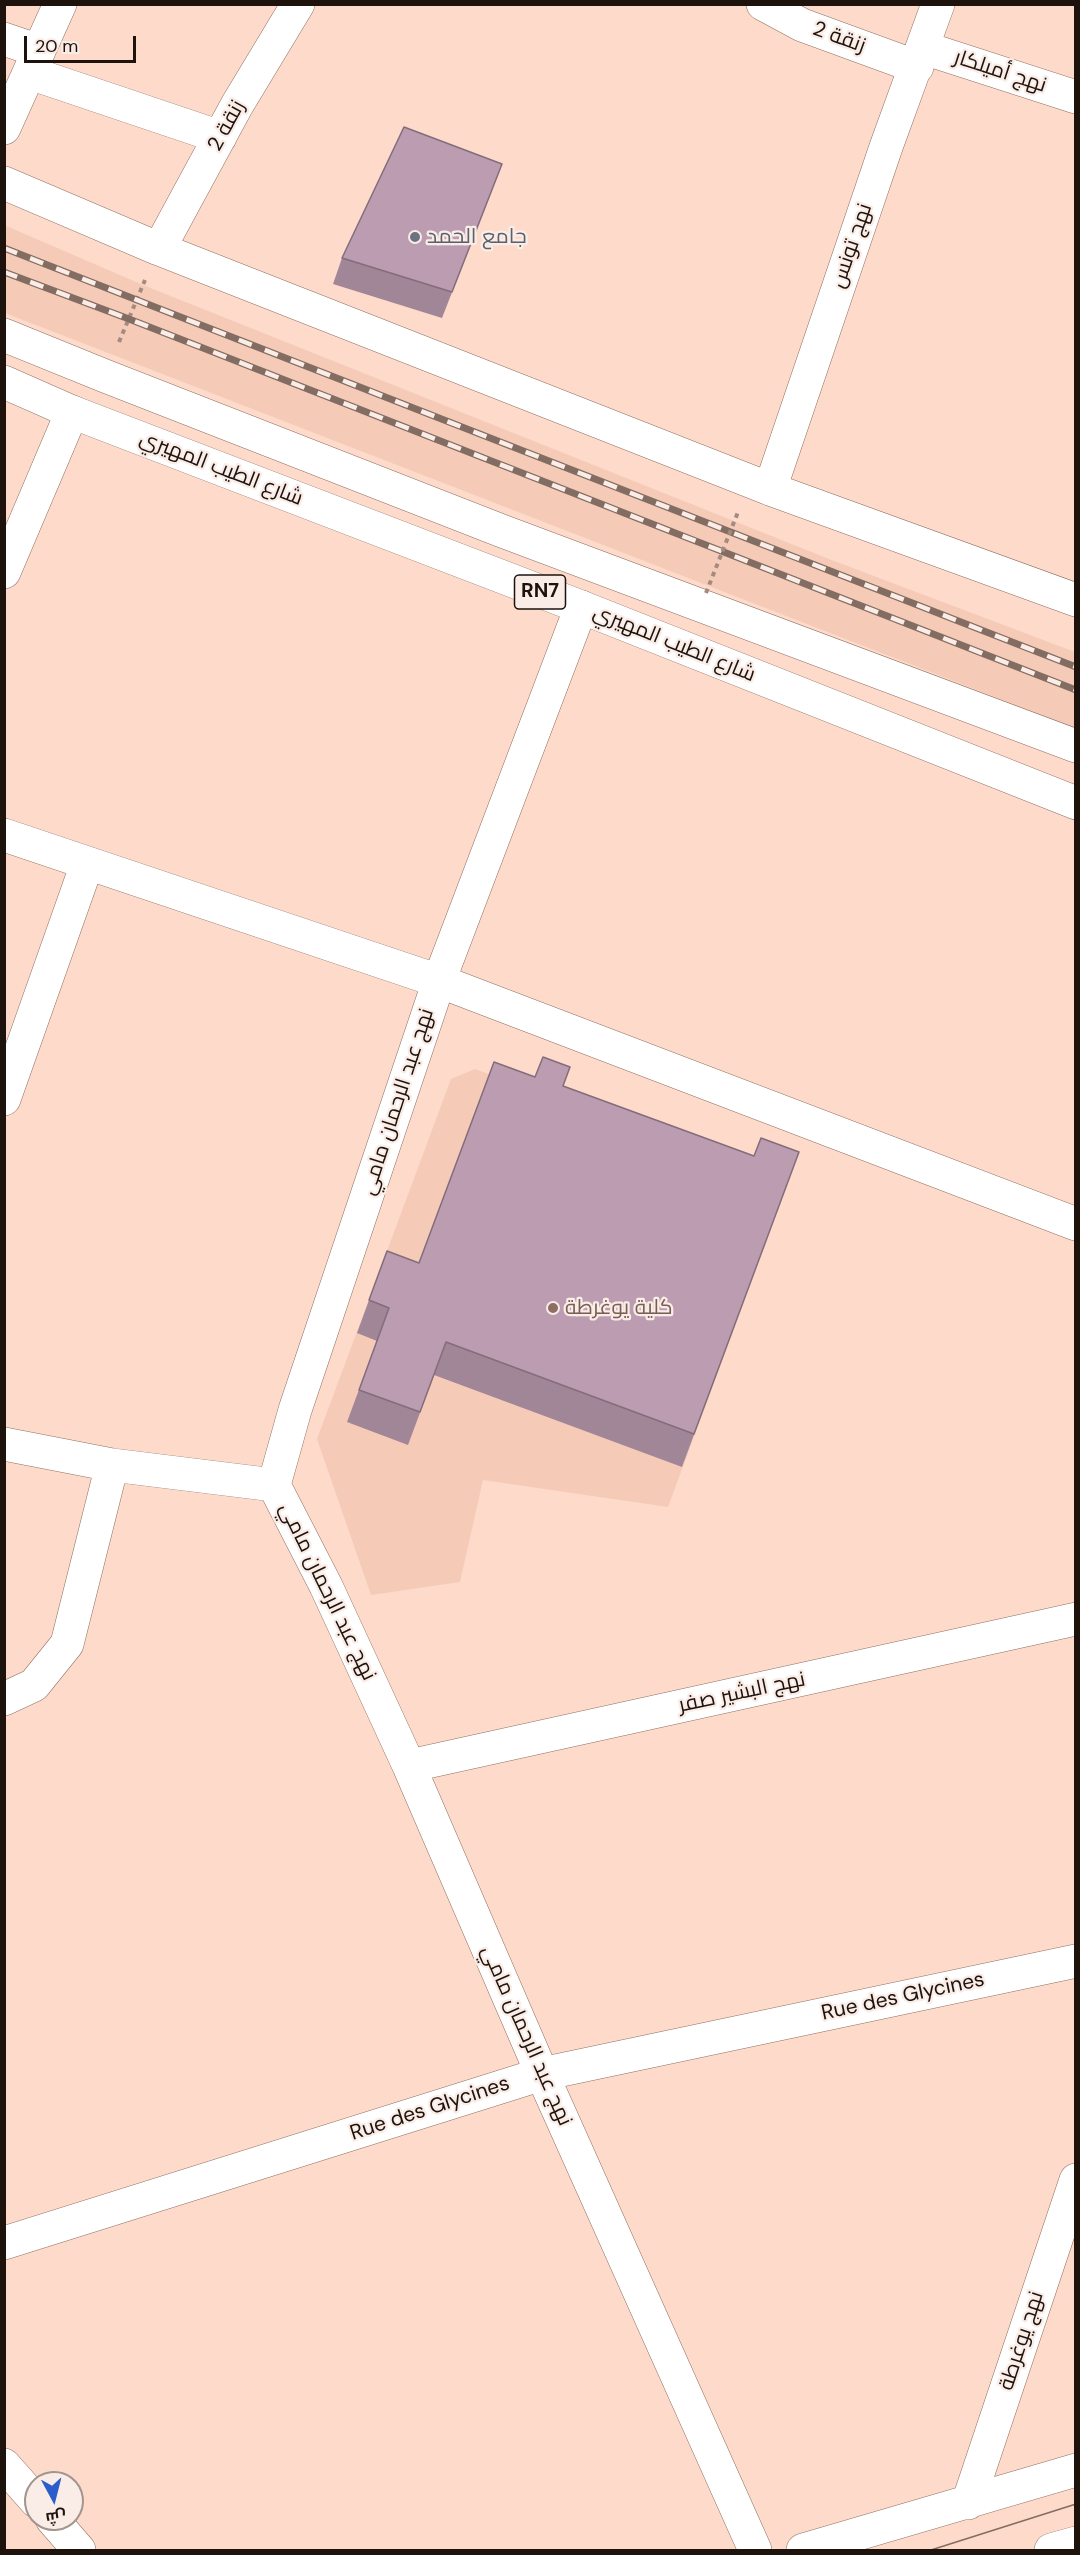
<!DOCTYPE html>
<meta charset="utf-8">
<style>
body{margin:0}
#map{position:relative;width:1080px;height:2555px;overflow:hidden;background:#fddaca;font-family:"DM Sans",Cairo,sans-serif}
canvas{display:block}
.frame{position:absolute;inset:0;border:6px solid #1d120c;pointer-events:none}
.north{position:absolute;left:24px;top:2471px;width:60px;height:60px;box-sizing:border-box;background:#faece6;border:2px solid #a2958f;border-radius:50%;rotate:173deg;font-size:16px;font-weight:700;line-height:24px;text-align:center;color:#1d120c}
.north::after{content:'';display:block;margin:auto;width:21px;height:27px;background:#2b5dcb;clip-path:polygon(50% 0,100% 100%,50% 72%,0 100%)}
.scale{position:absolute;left:24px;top:36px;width:112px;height:27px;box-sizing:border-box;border:3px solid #1d120c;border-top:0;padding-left:8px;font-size:18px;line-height:21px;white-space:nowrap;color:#1d120c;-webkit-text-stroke:4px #faece6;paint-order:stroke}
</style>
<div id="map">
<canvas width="1080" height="2555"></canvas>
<div class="frame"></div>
<div class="north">ش</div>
<div class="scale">20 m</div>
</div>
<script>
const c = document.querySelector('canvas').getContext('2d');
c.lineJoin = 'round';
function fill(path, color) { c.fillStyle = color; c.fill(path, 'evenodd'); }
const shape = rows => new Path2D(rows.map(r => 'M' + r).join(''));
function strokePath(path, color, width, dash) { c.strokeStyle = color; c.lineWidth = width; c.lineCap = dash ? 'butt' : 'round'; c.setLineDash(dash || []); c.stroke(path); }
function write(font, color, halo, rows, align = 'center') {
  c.font = font + ' "DM Sans",Cairo,sans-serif'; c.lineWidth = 4.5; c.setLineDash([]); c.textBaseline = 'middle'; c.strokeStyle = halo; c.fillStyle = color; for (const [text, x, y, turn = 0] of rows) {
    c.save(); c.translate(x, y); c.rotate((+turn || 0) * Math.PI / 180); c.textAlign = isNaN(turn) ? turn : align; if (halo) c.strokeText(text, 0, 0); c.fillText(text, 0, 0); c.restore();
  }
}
fill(shape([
 [4,225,143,285,829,559,1075,652,1075,728,5,313],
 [475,1069,787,1185,668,1507,483,1480,460,1582,371,1595,317,1439,451,1079]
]), '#f5cbb8');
const minor = shape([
 [763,4,802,25,917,67],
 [4,39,39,51],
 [924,48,1076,97],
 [30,73,220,137],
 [4,128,60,4],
 [4,183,159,249,770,489,1076,600],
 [159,249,237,105,298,4],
 [770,489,886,147,938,4],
 [4,572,72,412],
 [581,607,439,981,295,1410,274,1485,326,1586,409,1766,542,2074,755,2550],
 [4,835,439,981,1076,1224],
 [4,1099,87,864],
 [4,1444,112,1465,274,1485],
 [4,1699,34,1685,67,1644,112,1465],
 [409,1766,1076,1619],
 [4,2243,542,2074,1076,1961],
 [4,2465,36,2501],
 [968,2503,1076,2180],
 [52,2519,79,2550],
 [803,2550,1076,2470]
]);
const major = shape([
 [4,335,105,376,502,531,1076,746],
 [4,382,72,412,581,607,1076,803],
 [1051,2550,1076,2543]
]);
strokePath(minor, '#907163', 34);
strokePath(major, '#907163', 34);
strokePath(shape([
 [119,342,145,280]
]), '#a48b7f', 4, [4.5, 4.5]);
strokePath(minor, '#fff', 33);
strokePath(major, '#fff', 33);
strokePath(shape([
 [931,2550,1076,2504]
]), '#836d62', 1.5);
const rail = shape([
 [4,248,1076,667],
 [4,272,129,319,1076,690]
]);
strokePath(rail, '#836d62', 7);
strokePath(rail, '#faece6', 4.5, [14]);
strokePath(shape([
 [706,593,738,512]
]), '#a48b7f', 4, [4.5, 4.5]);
fill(shape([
 [502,164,442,318,333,284,342,258],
 [535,1077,564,1086,754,1156,799,1152,682,1467,434,1375,408,1445,347,1422,377,1341,357,1333,387,1251,419,1263]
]), '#a18697');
const building = shape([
 [404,127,502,164,452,292,342,258,404,127],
 [543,1057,570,1067,563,1086,754,1156,761,1138,799,1152,694,1434,446,1342,420,1412,359,1390,389,1308,369,1300,387,1251,419,1263,494,1062,535,1077,543,1057]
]);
fill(building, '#bb9cb0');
strokePath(building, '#836d7b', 1.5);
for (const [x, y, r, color] of [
 [415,237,6,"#6b7280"],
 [553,1308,6,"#8d6e63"]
]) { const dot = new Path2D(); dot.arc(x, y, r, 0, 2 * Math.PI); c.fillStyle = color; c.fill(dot); strokePath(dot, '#faece6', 2); }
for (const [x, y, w] of [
 [540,592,51]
]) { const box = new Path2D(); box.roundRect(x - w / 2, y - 17, w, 34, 4.5); c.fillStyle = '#faece6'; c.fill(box); strokePath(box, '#1d120c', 1.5); }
write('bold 20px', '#1d120c', null, [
 ["RN7",540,592]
]);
write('21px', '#1d120c', '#faece6', [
 ["زنقة 2",839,38,20],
 ["نهج أميلكار",1000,72,18],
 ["زنقة 2",227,126,-61],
 ["نهج تونس",852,246,-71],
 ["شارع الطيب المهيري",221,469,21],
 ["شارع الطيب المهيري",674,644,22],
 ["نهج عبد الرحمان مامي",398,1102,-72],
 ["نهج عبد الرحمان مامي",327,1592,64],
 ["نهج البشير صفر",742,1693,-12],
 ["Rue des Glycines",903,1997,-12],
 ["نهج عبد الرحمان مامي",526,2036,66],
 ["Rue des Glycines",430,2109,-18],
 ["نهج يوغرطة",1022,2341,-72]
]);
write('21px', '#5b616d', '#faece6', [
 ["جامع الحمد",427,237]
], 'left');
write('21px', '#785e54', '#faece6', [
 ["كلية يوغرطة",565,1308]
], 'left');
</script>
